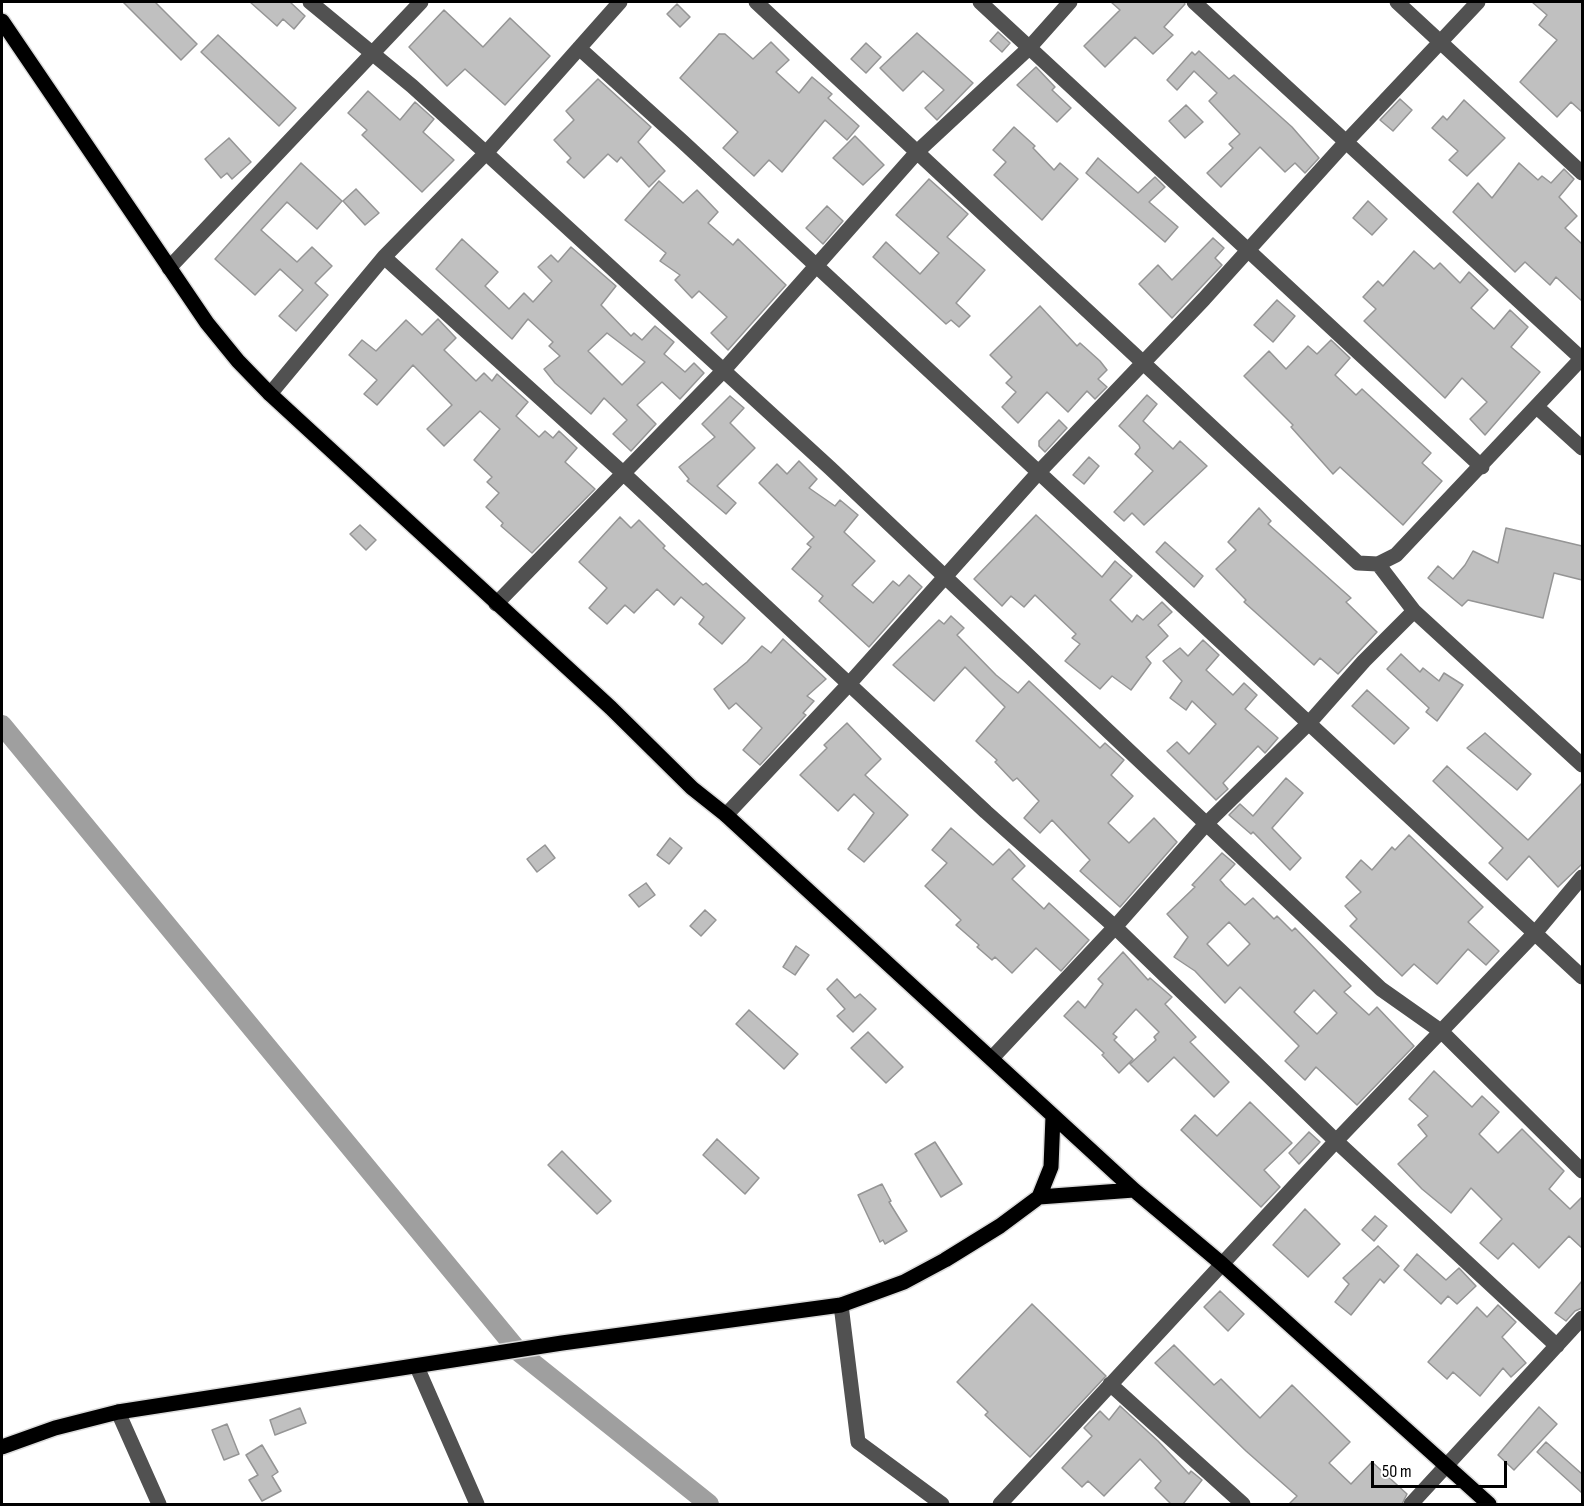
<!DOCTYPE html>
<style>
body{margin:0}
#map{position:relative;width:1584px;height:1506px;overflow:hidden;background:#fff;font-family:"Sofia Sans Condensed",sans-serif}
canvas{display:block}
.frame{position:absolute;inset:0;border:3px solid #000;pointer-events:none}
.scale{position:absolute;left:1371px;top:1461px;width:136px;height:27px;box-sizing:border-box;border:3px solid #000;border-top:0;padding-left:8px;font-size:18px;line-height:21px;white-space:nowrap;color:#000;-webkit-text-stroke:4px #fff;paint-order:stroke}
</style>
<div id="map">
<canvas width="1584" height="1506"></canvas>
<div class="frame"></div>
<div class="scale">50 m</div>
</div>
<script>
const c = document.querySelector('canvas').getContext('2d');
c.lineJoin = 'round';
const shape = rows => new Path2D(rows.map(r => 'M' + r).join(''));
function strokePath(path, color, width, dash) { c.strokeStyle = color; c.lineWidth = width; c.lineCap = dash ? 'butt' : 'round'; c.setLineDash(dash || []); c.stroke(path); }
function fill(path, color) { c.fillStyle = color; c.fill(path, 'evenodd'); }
strokePath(shape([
 [2,725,519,1352,709,1504]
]), '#9f9f9f', 20);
const building = shape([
 [123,2,155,2,197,44,181,60,123,2],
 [250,2,290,2,305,16,294,29,283,19,277,26,250,2],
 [1111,2,1184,2,1185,4,1164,27,1173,35,1153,54,1135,37,1105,67,1084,46,1120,10,1111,2],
 [1532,2,1582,2,1582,112,1571,102,1557,117,1520,82,1557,40,1539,25,1547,15,1532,2],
 [677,4,690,17,680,27,667,14,677,4],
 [444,10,483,47,510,18,550,56,505,105,465,69,447,86,409,47,444,10],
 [998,32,1010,43,1002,52,990,41,998,32],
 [917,33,973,83,937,120,925,108,944,90,923,71,903,91,880,68,917,33],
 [719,34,725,34,753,59,771,42,789,60,776,72,799,93,812,77,832,94,828,98,859,126,847,140,825,120,782,172,769,160,754,176,723,148,738,132,680,78,719,34],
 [218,35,296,108,279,126,201,52,218,35],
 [866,43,881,57,866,73,851,59,866,43],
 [1199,51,1229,79,1234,75,1292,127,1319,158,1305,173,1295,163,1285,172,1260,147,1221,187,1207,173,1233,148,1229,144,1240,134,1209,101,1217,93,1194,71,1177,90,1167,80,1192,52,1195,55,1199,51],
 [1036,67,1055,87,1052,90,1071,108,1057,122,1017,85,1036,67],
 [598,79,651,127,638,142,665,171,649,187,621,157,617,162,608,154,584,178,567,162,571,158,554,140,574,120,566,111,598,79],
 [368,91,400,120,415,102,434,119,423,132,454,160,422,192,362,135,367,130,348,113,368,91],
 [1400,99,1412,110,1393,131,1380,120,1400,99],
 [1464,100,1505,138,1467,176,1449,160,1458,151,1432,128,1443,116,1447,120,1464,100],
 [1186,105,1203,122,1185,138,1169,121,1186,105],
 [1014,127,1035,146,1033,148,1054,170,1060,163,1078,179,1042,220,994,175,1006,162,993,150,1014,127],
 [855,136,884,165,863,185,833,158,855,136],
 [229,138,251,162,232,179,227,173,221,178,205,159,229,138],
 [1098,158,1138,193,1155,177,1165,187,1149,202,1178,227,1165,242,1086,173,1098,158],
 [301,163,342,201,317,229,287,202,261,230,297,262,312,247,332,266,315,283,328,295,296,331,279,316,303,290,280,269,255,295,215,259,301,163],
 [1519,163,1538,180,1542,176,1551,183,1564,169,1574,179,1559,197,1577,216,1565,228,1582,244,1582,301,1556,277,1550,285,1525,262,1515,272,1453,212,1478,183,1492,198,1519,163],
 [929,179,968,214,947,237,985,270,956,303,970,316,959,327,951,320,946,324,873,257,886,242,920,274,939,253,896,215,929,179],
 [659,181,683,203,697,190,718,212,708,223,733,245,738,239,786,285,728,350,711,333,727,317,699,291,692,298,675,280,680,275,660,261,666,253,625,220,659,181],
 [356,189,379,213,365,225,343,201,356,189],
 [1368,201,1387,219,1372,235,1353,218,1368,201],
 [827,206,843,221,823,244,806,228,827,206],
 [1213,238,1224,248,1215,258,1222,265,1172,318,1139,284,1158,265,1172,280,1213,238],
 [462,239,498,272,485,286,509,309,524,293,533,302,552,281,538,267,551,255,558,262,571,247,616,286,601,305,631,336,634,333,642,340,655,326,674,342,664,354,685,372,694,363,704,373,680,399,662,382,637,405,656,424,631,451,613,434,627,420,604,398,591,414,555,383,544,369,560,356,549,346,553,342,528,319,512,339,436,269,462,239],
 [607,333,645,362,622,385,588,351,607,333],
 [1414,251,1434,269,1440,263,1460,283,1469,272,1488,290,1471,308,1494,329,1510,310,1528,327,1511,347,1540,372,1485,435,1470,419,1487,402,1462,378,1445,398,1364,321,1376,309,1363,297,1378,281,1383,286,1414,251],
 [1277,300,1295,316,1273,342,1254,325,1277,300],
 [1040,306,1077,346,1080,343,1100,361,1107,370,1098,379,1107,387,1095,399,1087,391,1068,412,1047,392,1018,423,1002,407,1016,392,1006,383,1012,377,990,355,1040,306],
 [438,319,456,338,444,350,476,381,484,373,492,381,497,374,528,402,516,416,539,437,545,431,553,438,559,431,577,448,565,462,595,489,532,553,501,526,503,523,486,507,499,493,487,482,492,477,474,460,500,429,480,411,444,446,427,429,452,405,413,365,377,405,364,394,377,380,349,355,362,340,376,351,406,320,422,335,438,319],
 [1331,340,1350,358,1335,375,1356,395,1362,389,1431,453,1422,463,1442,481,1403,525,1340,467,1333,474,1291,427,1293,425,1244,376,1269,351,1286,369,1308,346,1317,354,1331,340],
 [1147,395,1157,404,1143,421,1173,449,1180,441,1207,466,1144,525,1132,513,1124,521,1114,512,1153,471,1135,454,1140,448,1139,445,1119,426,1147,395],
 [730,396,744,408,730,423,755,448,717,486,736,503,726,514,687,481,689,479,679,467,715,437,702,424,730,396],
 [1059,420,1067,428,1045,452,1039,446,1039,441,1059,420],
 [1089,457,1099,466,1084,484,1073,475,1089,457],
 [799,461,817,479,809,488,835,506,840,500,858,515,844,532,875,561,852,585,873,603,893,581,899,586,909,575,922,587,869,647,819,601,823,596,792,569,811,547,807,544,814,537,759,483,777,464,787,474,799,461],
 [1259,508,1271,521,1268,524,1351,598,1346,602,1377,632,1338,674,1320,658,1314,665,1244,602,1246,600,1216,569,1236,550,1228,542,1259,508],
 [1036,515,1102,577,1115,561,1132,576,1110,600,1132,622,1137,615,1143,620,1162,602,1172,612,1158,625,1168,636,1146,657,1151,663,1131,690,1112,676,1100,689,1065,661,1080,644,1072,638,1076,634,1035,595,1024,607,1011,596,1002,606,974,579,1036,515],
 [620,517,631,528,639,520,665,546,663,548,703,585,706,583,745,618,722,644,699,624,704,617,681,597,674,605,657,589,634,613,625,605,607,624,589,608,607,588,579,562,620,517],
 [360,525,376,540,366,550,350,534,360,525],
 [1506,528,1582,546,1582,580,1554,573,1543,618,1468,600,1462,606,1428,578,1438,566,1453,579,1465,565,1473,551,1498,563,1506,528],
 [1165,542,1203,576,1194,587,1156,552,1165,542],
 [951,616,964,628,957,635,996,675,1018,693,1029,681,1100,748,1105,743,1124,760,1111,775,1133,796,1108,823,1129,843,1154,818,1177,842,1120,907,1080,871,1090,860,1052,820,1040,833,1024,818,1039,801,1017,778,1013,781,995,762,997,760,976,741,1005,707,965,667,934,701,893,665,939,620,944,624,951,616],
 [783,639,826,679,807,696,814,701,803,713,806,715,760,765,743,750,762,728,736,703,729,709,714,689,747,662,762,646,771,653,783,639],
 [1203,640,1219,655,1206,670,1233,695,1244,683,1257,695,1245,709,1278,738,1265,753,1258,746,1223,783,1228,789,1216,800,1167,751,1177,742,1189,754,1216,724,1192,701,1186,710,1170,698,1182,681,1163,661,1180,648,1188,656,1203,640],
 [1401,654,1420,672,1423,668,1439,681,1444,673,1463,685,1437,721,1426,712,1429,708,1387,669,1401,654],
 [1367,690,1409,728,1394,744,1352,706,1367,690],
 [847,723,881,759,865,775,908,815,864,862,848,849,874,813,854,794,838,811,800,775,827,748,824,745,847,723],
 [1485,733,1531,774,1517,790,1467,748,1485,733],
 [1447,766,1528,840,1582,783,1582,864,1558,887,1529,856,1507,880,1489,863,1503,848,1433,781,1447,766],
 [1286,778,1303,793,1272,828,1301,858,1290,870,1253,832,1251,834,1229,815,1240,804,1253,816,1286,778],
 [951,828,993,865,1009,849,1025,866,1012,879,1044,909,1049,903,1089,940,1061,971,1036,948,1012,973,995,957,992,960,977,947,979,945,956,925,961,920,925,886,947,863,932,850,951,828],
 [1409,835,1483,907,1468,922,1499,951,1486,965,1468,949,1437,984,1414,964,1402,976,1350,926,1357,919,1345,906,1361,892,1346,877,1361,860,1372,870,1392,847,1395,850,1409,835],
 [670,838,682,848,669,864,657,855,670,838],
 [545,845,555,858,537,872,527,859,545,845],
 [1222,853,1235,864,1220,880,1225,886,1245,905,1253,898,1274,919,1277,916,1292,931,1295,928,1351,986,1344,992,1369,1015,1377,1007,1414,1046,1357,1105,1316,1067,1305,1080,1285,1061,1299,1046,1240,987,1225,1003,1195,971,1174,957,1188,937,1167,914,1195,887,1192,885,1222,853],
 [1229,922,1250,944,1228,966,1207,944,1229,922],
 [1314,990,1337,1013,1317,1034,1294,1012,1314,990],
 [646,883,655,895,639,907,629,895,646,883],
 [705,910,716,920,701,936,690,926,705,910],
 [796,946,809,955,795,975,783,967,796,946],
 [1123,952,1148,980,1150,978,1172,997,1165,1004,1196,1037,1190,1042,1229,1082,1214,1097,1174,1057,1148,1082,1130,1064,1156,1040,1154,1037,1159,1032,1136,1009,1113,1034,1117,1037,1114,1040,1133,1059,1119,1073,1102,1055,1104,1053,1064,1016,1078,1001,1085,1008,1103,984,1098,979,1123,952],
 [837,979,855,998,860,994,876,1009,853,1032,837,1016,845,1009,827,989,837,979],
 [749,1010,798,1054,784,1069,736,1024,749,1010],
 [868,1032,903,1067,886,1083,851,1048,868,1032],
 [1434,1071,1472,1107,1482,1096,1499,1112,1479,1134,1498,1153,1522,1129,1564,1171,1549,1189,1570,1209,1582,1197,1582,1248,1569,1236,1539,1268,1513,1243,1498,1259,1480,1243,1502,1219,1471,1188,1451,1213,1422,1189,1398,1164,1427,1136,1418,1125,1428,1116,1409,1099,1434,1071],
 [1250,1102,1292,1143,1264,1170,1280,1187,1261,1207,1181,1130,1195,1115,1217,1136,1250,1102],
 [1309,1132,1320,1142,1299,1164,1289,1153,1309,1132],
 [717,1139,759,1178,745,1194,703,1155,717,1139],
 [935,1142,962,1184,941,1197,915,1154,935,1142],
 [562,1151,611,1201,597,1214,548,1165,562,1151],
 [882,1184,891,1201,889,1202,907,1231,885,1244,883,1240,880,1242,858,1195,882,1184],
 [1305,1209,1340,1244,1308,1277,1273,1245,1305,1209],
 [1375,1216,1387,1226,1374,1241,1362,1230,1375,1216],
 [1378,1246,1399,1266,1384,1283,1380,1279,1351,1315,1335,1302,1349,1284,1343,1278,1378,1246],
 [1417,1254,1446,1280,1459,1268,1476,1286,1457,1304,1448,1296,1441,1304,1404,1270,1417,1254],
 [1582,1281,1582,1308,1575,1311,1566,1321,1555,1313,1582,1281],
 [1220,1291,1244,1314,1228,1331,1204,1307,1220,1291],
 [1032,1304,1106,1376,1030,1457,985,1415,988,1412,957,1382,1032,1304],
 [1498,1305,1516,1322,1502,1337,1526,1363,1511,1377,1503,1368,1480,1396,1453,1372,1447,1379,1428,1362,1477,1307,1487,1317,1498,1305],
 [1174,1345,1214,1385,1221,1379,1260,1418,1292,1385,1350,1442,1329,1463,1351,1484,1372,1462,1407,1494,1402,1504,1289,1504,1297,1496,1246,1451,1155,1363,1174,1345],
 [1120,1406,1158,1441,1189,1474,1191,1471,1202,1480,1183,1504,1171,1504,1155,1488,1161,1481,1140,1459,1104,1496,1088,1481,1082,1487,1062,1468,1092,1436,1084,1428,1100,1411,1109,1420,1120,1406],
 [1539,1407,1557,1424,1514,1470,1498,1455,1539,1407],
 [300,1408,306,1423,275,1435,270,1420,300,1408],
 [227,1424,239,1454,224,1460,212,1430,227,1424],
 [1546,1442,1582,1474,1582,1493,1537,1452,1546,1442],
 [262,1445,278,1472,272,1476,281,1491,262,1501,249,1480,258,1475,246,1455,262,1445]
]);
fill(building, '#c0c0c0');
strokePath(building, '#959595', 1.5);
const major = shape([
 [2,21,207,323,238,361,270,394,611,708,692,788,726,815,1134,1190,1222,1264,1489,1504],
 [1039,1197,1051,1167,1053,1116],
 [2,1447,55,1428,118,1412,562,1343,841,1305,904,1282,945,1260,1000,1226,1039,1197,1134,1190]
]);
strokePath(major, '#dbdbdb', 18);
strokePath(shape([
 [310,2,412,86,486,153,830,468,1381,989,1442,1032,1582,1171],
 [756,2,1358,563,1378,564,1396,555,1582,358],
 [980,2,1482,467],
 [1194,2,1582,359],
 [1397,2,1582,173],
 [579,48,683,142,1582,977],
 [384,257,623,473,986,812,1115,927,1336,1141,1557,1346],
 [169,268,421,2],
 [270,394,384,257,486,153,620,2],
 [1538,408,1582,448],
 [1378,564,1414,611,1582,765],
 [496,604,723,371,918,151,1029,48,1070,2],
 [726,815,849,684,1038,473,1204,299,1345,143,1478,2],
 [992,1058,1115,927,1206,824,1310,722,1364,661,1414,611],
 [841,1305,858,1442,942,1504],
 [417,1367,477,1504],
 [1110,1384,1243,1504],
 [118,1412,159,1504],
 [1000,1504,1336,1141,1536,932,1582,877],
 [1411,1504,1582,1318]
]), '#515151', 15);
strokePath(major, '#000', 15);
</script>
